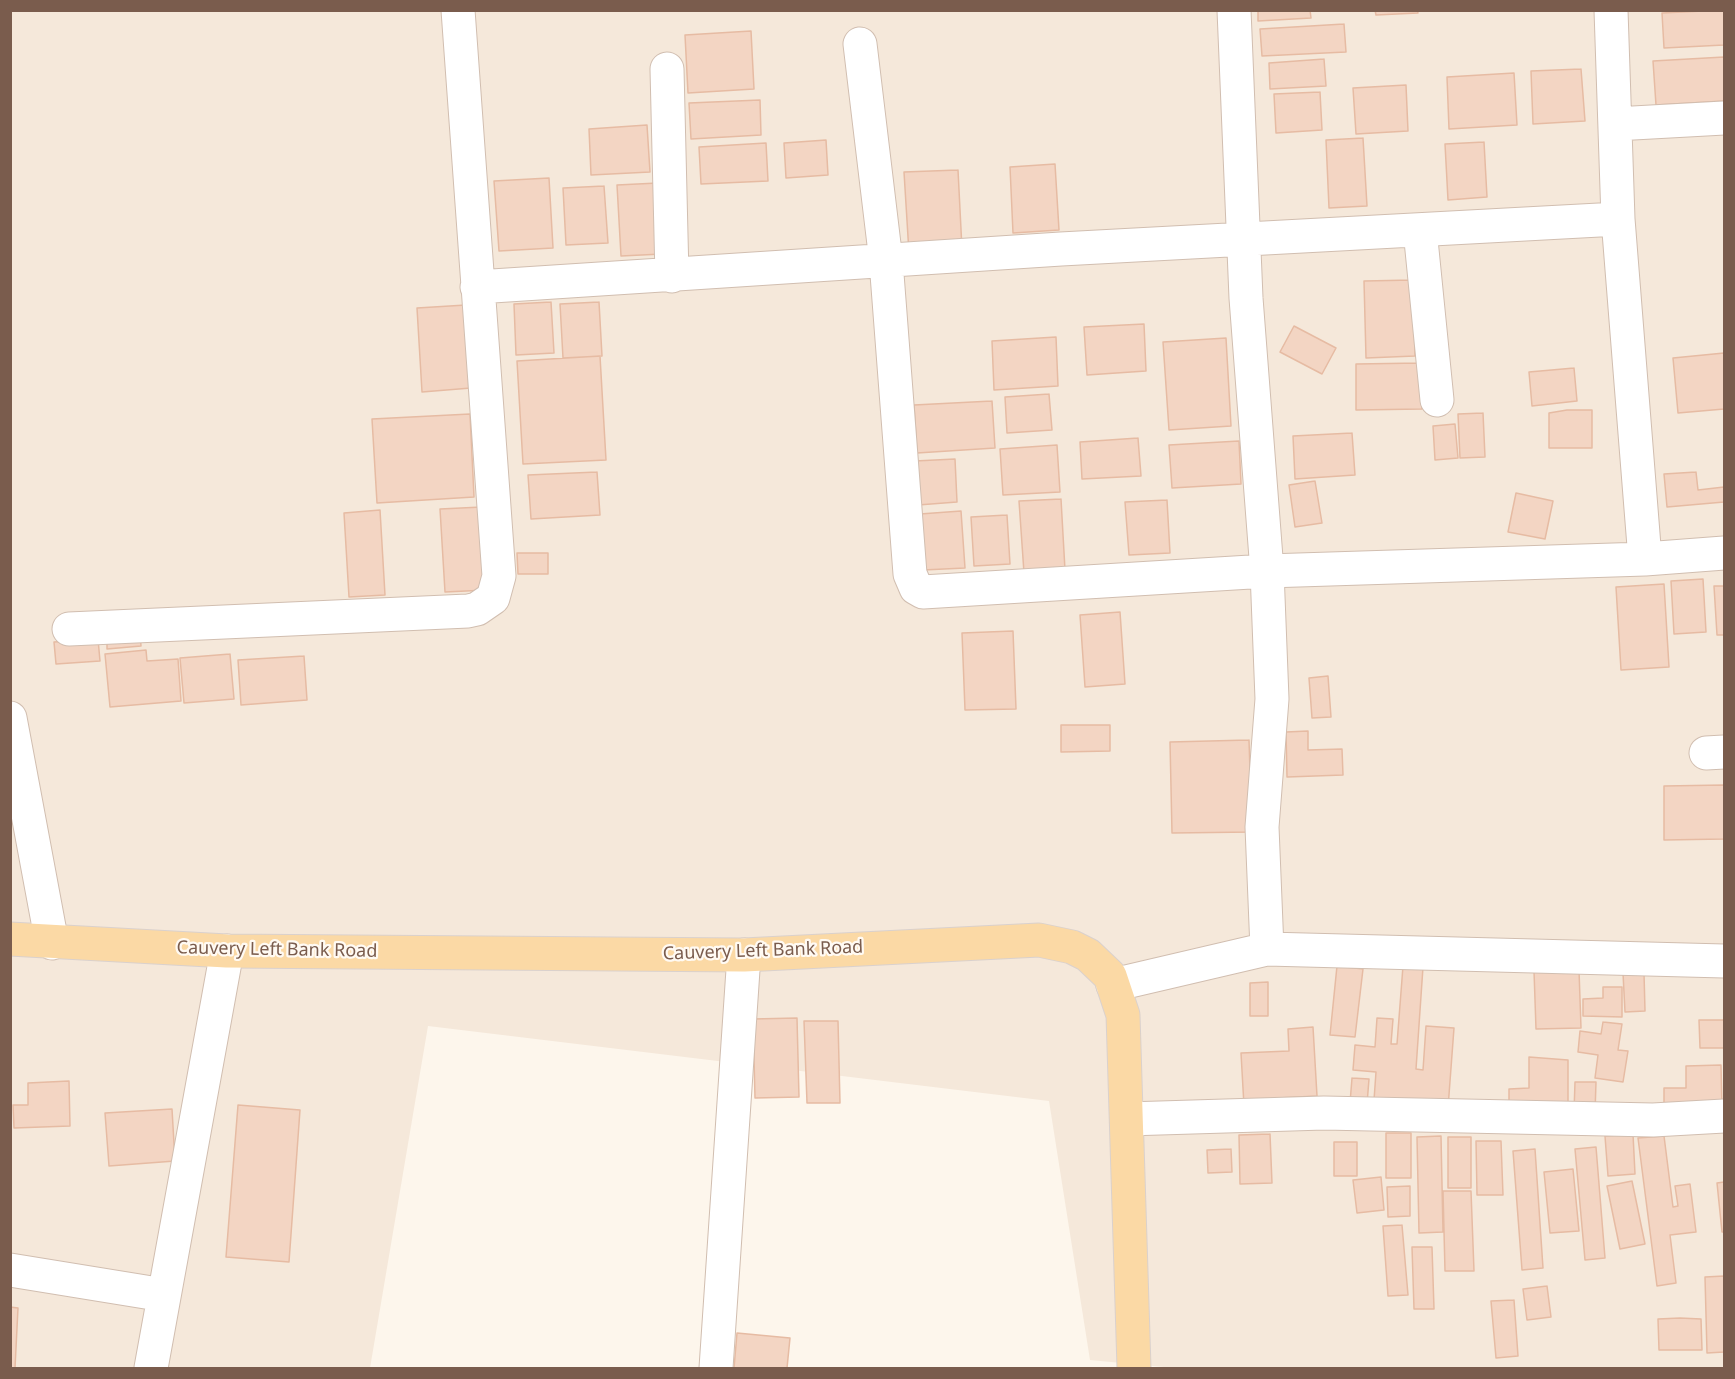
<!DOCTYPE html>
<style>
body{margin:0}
#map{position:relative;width:1735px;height:1379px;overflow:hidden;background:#fdf6ec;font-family:"Noto Sans",sans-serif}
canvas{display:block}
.frame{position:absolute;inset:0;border:12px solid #7a5c4d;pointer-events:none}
</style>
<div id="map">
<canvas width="1735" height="1379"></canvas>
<div class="frame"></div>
</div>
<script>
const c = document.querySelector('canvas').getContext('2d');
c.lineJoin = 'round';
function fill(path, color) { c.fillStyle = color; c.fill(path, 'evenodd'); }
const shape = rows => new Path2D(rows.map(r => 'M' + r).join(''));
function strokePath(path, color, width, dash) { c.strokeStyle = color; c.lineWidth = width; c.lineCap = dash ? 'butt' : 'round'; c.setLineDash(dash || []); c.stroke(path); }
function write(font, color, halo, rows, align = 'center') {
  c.font = font + ' "Noto Sans",sans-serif'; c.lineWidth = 4.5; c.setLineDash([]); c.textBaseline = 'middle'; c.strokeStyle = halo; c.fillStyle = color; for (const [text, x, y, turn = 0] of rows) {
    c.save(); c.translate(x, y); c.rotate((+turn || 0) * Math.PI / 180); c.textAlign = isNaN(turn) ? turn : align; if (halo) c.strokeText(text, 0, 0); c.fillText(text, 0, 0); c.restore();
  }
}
fill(shape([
 [10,11,1724,11,1724,1368,1174,1368,1090,1360,1049,1101,428,1026,370,1368,11,1368]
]), '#f5e8da');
const building = shape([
 [1258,10,1310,10,1311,18,1258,21,1258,10],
 [1375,10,1417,10,1418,13,1376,15,1375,10],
 [1724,10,1724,45,1664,48,1662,13,1724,10],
 [1344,24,1346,52,1262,56,1260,29,1344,24],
 [751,31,754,89,688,93,685,35,751,31],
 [1724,57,1724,101,1656,105,1653,61,1724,57],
 [1324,59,1326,86,1270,89,1269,63,1324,59],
 [1581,69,1585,121,1533,124,1531,71,1581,69],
 [1514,73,1517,125,1449,129,1447,77,1514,73],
 [1406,85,1408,131,1356,134,1353,88,1406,85],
 [1320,92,1322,130,1276,133,1274,94,1320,92],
 [760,100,761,135,691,139,689,103,760,100],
 [647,125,650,172,591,175,589,129,647,125],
 [1363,138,1367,206,1329,208,1326,140,1363,138],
 [826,140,828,175,786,178,784,143,826,140],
 [1484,142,1487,197,1448,200,1445,144,1484,142],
 [766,143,768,181,701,184,699,147,766,143],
 [1055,164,1059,230,1013,233,1010,167,1055,164],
 [958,170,962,249,909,253,904,172,958,170],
 [549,178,553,248,499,251,494,181,549,178],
 [658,183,662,254,621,256,617,185,658,183],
 [604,186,608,243,566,245,563,188,604,186],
 [1413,280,1415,356,1366,358,1364,281,1413,280],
 [551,302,554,353,516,355,514,304,551,302],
 [599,302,602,356,563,358,560,304,599,302],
 [466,305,471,388,422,392,417,308,466,305],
 [1144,324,1146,371,1087,375,1084,327,1144,324],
 [1294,326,1336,348,1322,374,1280,352,1294,326],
 [1056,337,1058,386,994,390,992,341,1056,337],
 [1226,338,1231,426,1169,430,1163,342,1226,338],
 [1724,353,1724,409,1678,413,1673,358,1724,353],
 [600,356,606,460,523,464,517,361,600,356],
 [1421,363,1422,409,1356,410,1356,364,1421,363],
 [1574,368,1577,401,1532,406,1529,372,1574,368],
 [1049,394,1052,430,1007,433,1005,397,1049,394],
 [992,401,995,448,917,453,914,405,992,401],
 [1567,410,1592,410,1592,448,1549,448,1549,413,1567,410],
 [1483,413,1485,457,1460,458,1458,414,1483,413],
 [470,414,474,497,377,503,372,419,470,414],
 [1455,424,1458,458,1435,460,1433,426,1455,424],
 [1352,433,1355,475,1295,479,1293,436,1352,433],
 [1138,438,1141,476,1082,479,1080,442,1138,438],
 [1239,441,1241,484,1172,488,1169,445,1239,441],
 [1057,445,1060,492,1003,495,1000,449,1057,445],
 [955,459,957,502,918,505,915,461,955,459],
 [597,472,600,515,531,519,528,475,597,472],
 [1696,472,1698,490,1724,487,1724,502,1667,507,1664,474,1696,472],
 [1315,481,1322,523,1295,527,1289,485,1315,481],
 [1516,493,1553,501,1545,539,1508,532,1516,493],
 [1061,499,1065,570,1024,573,1019,501,1061,499],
 [1167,500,1170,553,1129,555,1125,502,1167,500],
 [482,507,487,590,445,592,440,509,482,507],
 [380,510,385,595,349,597,344,513,380,510],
 [961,511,965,568,923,570,920,514,961,511],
 [1007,515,1010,564,974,566,971,517,1007,515],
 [517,553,548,553,548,574,518,574,517,553],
 [1703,579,1706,632,1674,634,1671,581,1703,579],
 [1664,584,1669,667,1621,670,1616,587,1664,584],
 [1714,586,1724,586,1724,635,1717,635,1714,586],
 [1120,612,1125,684,1085,687,1080,615,1120,612],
 [1013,631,1016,709,965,710,962,633,1013,631],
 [140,633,141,646,107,649,107,635,140,633],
 [98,639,100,661,56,664,54,642,98,639],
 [146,650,147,661,178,659,181,701,110,707,105,654,146,650],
 [230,654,234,699,184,703,180,658,230,654],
 [304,656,307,700,241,705,238,660,304,656],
 [1328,676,1331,717,1312,718,1309,678,1328,676],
 [1061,725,1110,725,1110,751,1061,752,1061,725],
 [1308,731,1308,750,1342,749,1343,775,1287,777,1286,732,1308,731],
 [1249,740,1252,832,1172,833,1170,742,1249,740],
 [1724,785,1724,839,1664,840,1664,786,1724,785],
 [1337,966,1363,969,1355,1037,1330,1035,1337,966],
 [1403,966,1423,967,1416,1069,1423,1070,1426,1026,1454,1028,1448,1108,1374,1100,1376,1072,1353,1070,1355,1045,1375,1047,1377,1018,1393,1019,1391,1044,1397,1044,1403,966],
 [1579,970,1581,1028,1536,1029,1534,971,1579,970],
 [1623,973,1644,973,1645,1011,1625,1012,1623,973],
 [1268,982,1268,1016,1250,1016,1250,983,1268,982],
 [1603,987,1622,987,1622,1017,1583,1016,1583,999,1603,998,1603,987],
 [797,1018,799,1097,755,1098,753,1019,797,1018],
 [1699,1020,1724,1020,1724,1048,1700,1048,1699,1020],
 [804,1021,838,1021,840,1103,807,1103,804,1021],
 [1603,1022,1622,1024,1618,1050,1628,1051,1623,1082,1595,1078,1598,1055,1578,1052,1580,1031,1601,1034,1603,1022],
 [1313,1027,1317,1096,1278,1098,1279,1104,1244,1106,1241,1053,1289,1051,1288,1029,1313,1027],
 [1529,1057,1568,1060,1568,1113,1509,1114,1509,1089,1529,1088,1529,1057],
 [1721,1065,1722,1109,1664,1111,1664,1088,1686,1088,1686,1066,1721,1065],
 [1352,1078,1369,1079,1367,1104,1350,1103,1352,1078],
 [69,1081,70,1126,14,1128,13,1105,28,1105,28,1083,69,1081],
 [1575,1082,1596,1082,1595,1113,1574,1112,1575,1082],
 [238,1105,300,1110,289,1262,226,1257,238,1105],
 [172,1109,175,1161,109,1166,105,1113,172,1109],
 [1386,1133,1411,1133,1411,1178,1386,1178,1386,1133],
 [1270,1134,1272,1183,1240,1184,1239,1135,1270,1134],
 [1633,1134,1635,1174,1608,1176,1605,1136,1633,1134],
 [1441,1136,1443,1232,1419,1233,1417,1137,1441,1136],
 [1664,1136,1673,1207,1678,1206,1675,1186,1690,1184,1696,1232,1670,1235,1676,1283,1657,1286,1638,1138,1664,1136],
 [1448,1137,1471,1137,1471,1188,1448,1188,1448,1137],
 [1476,1141,1501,1141,1503,1195,1477,1195,1476,1141],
 [1334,1142,1357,1142,1357,1176,1334,1176,1334,1142],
 [1596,1147,1605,1258,1585,1260,1575,1149,1596,1147],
 [1231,1149,1232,1172,1208,1173,1207,1150,1231,1149],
 [1535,1149,1543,1268,1522,1270,1513,1151,1535,1149],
 [1573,1169,1579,1231,1550,1233,1544,1172,1573,1169],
 [1381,1177,1384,1210,1357,1213,1353,1180,1381,1177],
 [1632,1181,1645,1244,1620,1249,1607,1186,1632,1181],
 [1724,1182,1724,1232,1722,1232,1717,1183,1724,1182],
 [1410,1186,1410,1216,1388,1217,1387,1187,1410,1186],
 [1443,1191,1471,1191,1474,1271,1445,1271,1443,1191],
 [1402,1225,1408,1295,1388,1296,1383,1226,1402,1225],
 [1412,1247,1432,1247,1434,1309,1414,1309,1412,1247],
 [1724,1276,1724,1352,1707,1353,1705,1277,1724,1276],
 [1547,1286,1551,1317,1527,1320,1523,1289,1547,1286],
 [1514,1300,1518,1356,1496,1358,1491,1301,1514,1300],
 [10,1307,18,1308,15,1368,10,1368,10,1307],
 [1680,1318,1701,1319,1702,1350,1659,1350,1658,1319,1680,1318],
 [737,1333,790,1338,787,1368,734,1368,737,1333]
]);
fill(building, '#f3d5c3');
strokePath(building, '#e6bba3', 1.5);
const minor = shape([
 [1611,10,1618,219,1645,559],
 [860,44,886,261,910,574,916,588,923,592,1267,571,1645,559,1724,553],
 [667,69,672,276],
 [1615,124,1724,118],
 [1420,230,1437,400],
 [477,287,1061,249,1618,219],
 [69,629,468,611,477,609,493,598,499,576,458,10],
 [10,718,52,943],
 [1706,753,1724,752],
 [1267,949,1724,961],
 [1113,985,1267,949,1262,827,1272,699,1267,571,1246,298,1234,10],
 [1127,1119,1324,1113,1653,1120,1724,1116],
 [10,1270,164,1295],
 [151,1368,227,951],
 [716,1368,744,955]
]);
const major = shape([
 [10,939,227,951,744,955,1039,940,1072,947,1088,955,1110,976,1123,1015,1134,1368]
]);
strokePath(minor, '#d1beb0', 35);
strokePath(major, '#dad1cd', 35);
strokePath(minor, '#fff', 33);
strokePath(major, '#fbd9a5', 33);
write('18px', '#7a5c4d', '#fffaf3', [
 ["Cauvery Left Bank Road",277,950,1],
 ["Cauvery Left Bank Road",763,951,-2]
]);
</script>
